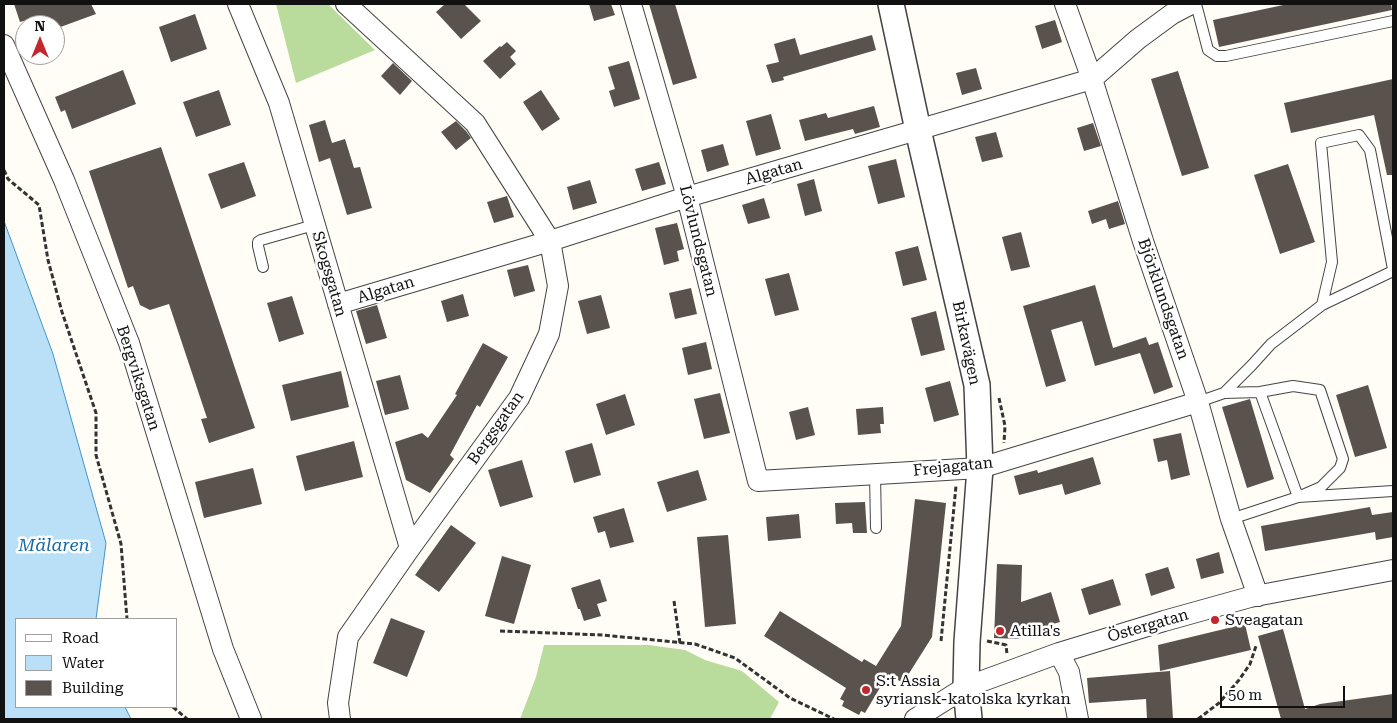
<!DOCTYPE html>
<meta charset="utf-8">
<style>
body{margin:0}
#map{position:relative;width:1397px;height:723px;overflow:hidden;background:#fffdf5;font-family:"Roboto Serif",serif}
canvas{display:block}
.frame{position:absolute;inset:0;border:5px solid #111;pointer-events:none}
.legend{position:absolute;left:15px;top:618px;width:162px;height:90px;box-sizing:border-box;background:#fff;border:1px solid #a0a0a0;margin:0;padding:6px 9px;list-style:none;font-size:15px;color:#111}
.legend li{display:flex;align-items:center;gap:10px;height:25px}
.legend b{width:25px;border:1px solid #a0a0a0}
.north{position:absolute;left:15px;top:15px;width:50px;height:50px;box-sizing:border-box;background:#fff;border:1px solid #a0a0a0;border-radius:50%;rotate:0deg;font-size:14px;font-weight:700;line-height:20px;text-align:center;color:#111}
.north::after{content:'';display:block;margin:auto;width:18px;height:22px;background:#c4262e;clip-path:polygon(50% 0,100% 100%,50% 72%,0 100%)}
.scale{position:absolute;left:1220px;top:686px;width:125px;height:22px;box-sizing:border-box;border:2px solid #111;border-top:0;padding-left:6px;font-size:15px;line-height:18px;white-space:nowrap;color:#111;-webkit-text-stroke:4px #fff;paint-order:stroke}
</style>
<div id="map">
<canvas width="1397" height="723"></canvas>
<div class="frame"></div>
<ul class="legend">
<li><b style="height:6px;background:#fff"></b>Road</li>
<li><b style="height:14px;background:#b9e0f7"></b>Water</li>
<li><b style="height:14px;background:#5a524d"></b>Building</li>
</ul>
<div class="north">N</div>
<div class="scale">50 m</div>
</div>
<script>
const c = document.querySelector('canvas').getContext('2d');
c.lineJoin = 'round';
function fill(path, color) { c.fillStyle = color; c.fill(path, 'evenodd'); }
const shape = rows => new Path2D(rows.map(r => 'M' + r).join(''));
function strokePath(path, color, width, dash) { c.strokeStyle = color; c.lineWidth = width; c.lineCap = dash ? 'butt' : 'round'; c.setLineDash(dash || []); c.stroke(path); }
function write(font, color, halo, rows, align = 'center') {
  c.font = font + ' "Roboto Serif",serif'; c.lineWidth = 5; c.setLineDash([]); c.textBaseline = 'middle'; c.strokeStyle = halo; c.fillStyle = color; for (const [text, x, y, turn = 0] of rows) {
    c.save(); c.translate(x, y); c.rotate((+turn || 0) * Math.PI / 180); c.textAlign = isNaN(turn) ? turn : align; if (halo) c.strokeText(text, 0, 0); c.fillText(text, 0, 0); c.restore();
  }
}
fill(shape([
 [276,4,328,4,375,50,296,83],
 [544,645,649,645,685,650,705,660,742,671,779,702,770,719,520,719,536,677]
]), '#b9dc9c');
const water = shape([
 [4,221,53,354,106,543,96,619,16,619,16,707,125,707,131,719,4,719,4,221]
]);
fill(water, '#b9e0f7');
strokePath(water, '#3f96cf', 1);
fill(shape([
 [14,4,91,4,96,14,55,29,55,25,29,25,27,20,20,22],
 [445,4,464,4,481,21,461,39,436,12],
 [589,4,611,4,615,15,594,21],
 [649,4,675,4,697,78,673,85],
 [1288,4,1391,4,1392,10,1219,47,1213,20],
 [195,14,207,49,171,62,159,27],
 [1055,20,1062,42,1042,49,1035,26],
 [872,35,876,50,783,77,784,80,772,83,766,65,779,62,774,44,795,38,800,55],
 [507,42,516,51,510,57,516,64,500,79,483,61,500,46,501,47],
 [629,61,640,99,614,107,609,91,615,89,608,67],
 [393,63,412,81,400,95,381,76],
 [976,68,982,89,962,95,956,73],
 [123,70,136,104,72,129,65,110,61,112,55,97],
 [1178,71,1209,168,1182,176,1151,79],
 [1393,79,1393,175,1387,175,1374,115,1291,133,1284,103],
 [219,90,231,125,196,137,183,102],
 [541,90,560,119,542,131,523,102],
 [874,106,880,127,855,134,853,129,805,141,799,120,826,113,828,118],
 [771,114,781,149,756,156,746,121],
 [325,120,332,143,345,139,354,168,360,167,372,208,347,215,330,158,319,162,309,125],
 [456,121,466,131,471,138,456,150,441,132],
 [1093,123,1101,146,1084,151,1077,128],
 [996,132,1003,157,982,162,975,137],
 [723,144,729,165,707,172,701,150],
 [161,147,255,428,209,443,201,419,207,418,169,304,150,310,140,305,133,286,128,288,89,171],
 [896,159,905,197,878,204,868,166],
 [244,162,256,196,221,209,208,174],
 [659,162,666,184,642,191,635,169],
 [1288,164,1315,242,1280,254,1254,175],
 [814,179,822,211,805,216,797,184],
 [590,180,597,203,573,210,567,187],
 [507,196,514,217,494,223,487,202],
 [764,198,770,218,748,224,742,205],
 [1118,201,1125,224,1109,229,1106,219,1092,224,1088,211],
 [677,223,684,249,677,251,679,261,664,265,655,228],
 [1021,232,1030,267,1011,271,1002,237],
 [918,246,927,280,903,286,895,252],
 [528,265,535,291,514,297,507,270],
 [789,273,799,310,775,316,765,279],
 [1095,285,1113,348,1146,337,1149,345,1158,342,1173,387,1154,394,1140,353,1095,366,1082,321,1051,330,1066,381,1046,387,1023,306],
 [691,288,697,314,675,319,669,293],
 [463,294,469,316,447,322,441,301],
 [601,295,610,328,587,334,578,301],
 [292,296,304,334,279,342,267,303],
 [377,305,387,338,366,344,356,311],
 [936,311,945,350,921,356,911,318],
 [706,342,712,369,688,375,682,348],
 [483,343,508,357,480,407,477,405,450,455,454,459,430,493,406,480,395,442,422,433,428,438,457,395,455,394],
 [341,371,349,407,291,421,282,385],
 [400,375,409,409,385,415,376,381],
 [950,381,959,415,934,422,925,388],
 [1368,385,1387,448,1355,457,1336,395],
 [720,393,730,433,704,439,694,399],
 [625,394,635,425,606,435,596,404],
 [1250,399,1274,479,1247,488,1222,407],
 [808,407,815,435,796,440,789,412],
 [883,407,884,424,880,424,881,433,858,435,856,409],
 [1181,433,1190,475,1171,480,1167,460,1158,462,1153,439],
 [354,441,363,477,305,491,296,456],
 [592,443,601,475,574,483,565,451],
 [1093,457,1101,484,1065,495,1062,484,1019,495,1014,476,1037,470,1038,473],
 [522,460,533,497,500,507,488,470],
 [253,468,262,504,204,518,195,482],
 [698,470,707,500,667,512,657,482],
 [915,499,946,503,932,637,903,683,888,674,865,713,861,711,859,715,842,706,844,701,840,699,846,688,764,636,780,611,862,662,864,659,876,666,901,626],
 [865,502,867,533,853,533,852,523,836,524,835,503],
 [1370,507,1372,515,1393,512,1393,537,1376,540,1375,532,1265,551,1261,526],
 [624,508,634,542,610,548,605,531,598,533,593,517],
 [799,514,801,538,768,541,766,517],
 [451,525,476,543,439,592,415,575],
 [728,535,736,624,705,627,697,537],
 [1219,552,1224,573,1201,579,1196,559],
 [502,556,531,565,514,624,485,616],
 [997,564,1022,565,1021,602,1051,592,1060,622,1019,634,1019,639,994,638],
 [1168,567,1175,588,1151,596,1145,574],
 [600,579,607,601,597,604,601,616,584,621,580,609,578,609,571,588],
 [1113,579,1121,605,1089,615,1081,589],
 [391,618,425,631,407,677,373,663],
 [1245,624,1251,650,1160,671,1158,645],
 [1283,629,1305,709,1320,704,1393,694,1393,719,1281,719,1258,636],
 [1170,671,1173,719,1147,719,1146,699,1089,703,1087,678]
]), '#5a524d');
const service = shape([
 [1196,4,1208,50,1217,56,1226,56,1393,21],
 [263,267,258,246,258,242,261,240,314,225],
 [1322,305,1332,262,1321,143,1359,135,1370,150,1393,269],
 [1224,393,1260,392,1293,386,1320,390,1343,459,1340,468,1321,487,1298,497,1260,392],
 [1198,402,1224,393,1252,365,1271,344,1322,305,1393,271],
 [875,474,876,528],
 [1231,519,1298,497,1393,491]
]);
const minor = shape([
 [238,4,279,103,410,548],
 [631,4,687,197,758,481,980,468,1198,402],
 [1065,4,1092,79,1143,241,1198,402,1231,519,1258,596],
 [4,45,64,180,129,343,223,649,251,719],
 [338,304,550,241,687,197,1092,79,1138,39,1172,14,1191,4],
 [1059,653,1069,672,1078,719],
 [340,719,338,703,348,637,410,548,519,398,549,334,558,286,550,241,475,123,346,4],
 [915,719,966,687,1059,653,1164,621,1250,597,1393,570]
]);
const tertiary = shape([
 [891,4,918,130,977,385,980,468,967,642,966,687,969,719]
]);
strokePath(service, '#444', 12);
strokePath(minor, '#444', 22);
strokePath(tertiary, '#444', 28);
strokePath(shape([
 [4,170,8,179,39,205,48,260,62,312,96,413,96,455,121,544,127,619],
 [999,398,1005,426,1004,443],
 [674,601,680,643],
 [500,631,603,635,695,644,735,658,790,698,834,719],
 [941,641,956,486],
 [987,641,1006,645,1007,654],
 [173,707,187,719],
 [1198,719,1219,703,1239,680,1250,664,1256,646]
]), '#333', 3, [5, 2.5]);
strokePath(service, '#fff', 10);
strokePath(minor, '#fff', 20);
strokePath(tertiary, '#fff', 25);
for (const [x, y, r, color] of [
 [1215,620,5,"#c4262e"],
 [1000,631,5,"#c4262e"],
 [866,690,5,"#c4262e"]
]) { const dot = new Path2D(); dot.arc(x, y, r, 0, 2 * Math.PI); c.fillStyle = color; c.fill(dot); strokePath(dot, '#fff', 2); }
write('16px', '#111', '#fff', [
 ["Algatan",774,172,-16],
 ["Lövlundsgatan",698,241,76],
 ["Skogsgatan",329,274,74],
 ["Algatan",386,290,-17],
 ["Björklundsgatan",1163,299,71],
 ["Birkavägen",966,343,78],
 ["Bergviksgatan",138,378,72],
 ["Bergsgatan",496,428,-55],
 ["Frejagatan",953,467,-6],
 ["Östergatan",1148,626,-16]
]);
write('16px', '#111', '#fff', [
 ["Sveagatan",1225,620],
 ["Atilla's",1010,631],
 ["S:t Assia",876,681],
 ["syriansk-katolska kyrkan",876,699]
], 'left');
write('italic 18px', '#1768a6', '#fff', [
 ["Mälaren",54,546]
]);
</script>
